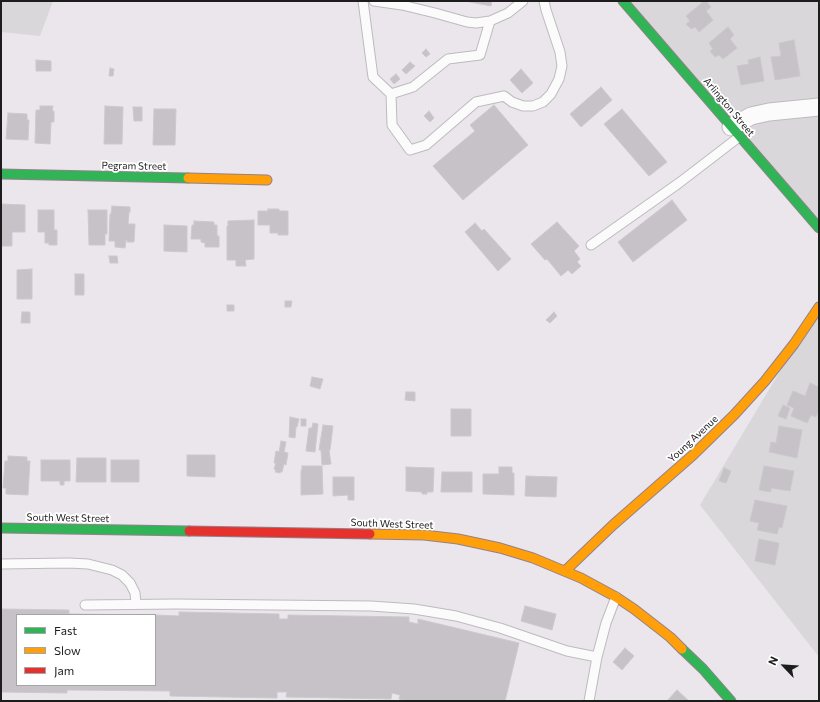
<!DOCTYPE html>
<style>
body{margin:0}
#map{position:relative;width:820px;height:702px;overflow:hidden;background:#ebe6ec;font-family:Commissioner,sans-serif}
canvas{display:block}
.frame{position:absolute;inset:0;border:2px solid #1d1d1d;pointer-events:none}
.legend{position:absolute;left:16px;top:614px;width:140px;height:72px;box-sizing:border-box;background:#fff;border:1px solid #a5a5a5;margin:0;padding:5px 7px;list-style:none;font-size:12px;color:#1d1d1d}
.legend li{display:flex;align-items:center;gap:8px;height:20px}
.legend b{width:20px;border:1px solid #a5a5a5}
.north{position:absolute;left:764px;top:646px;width:40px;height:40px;-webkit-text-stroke:3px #fff;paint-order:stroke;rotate:295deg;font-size:11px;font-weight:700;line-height:16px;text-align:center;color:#1d1d1d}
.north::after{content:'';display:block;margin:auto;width:14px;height:18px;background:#1d1d1d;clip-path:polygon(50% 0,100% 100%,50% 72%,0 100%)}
</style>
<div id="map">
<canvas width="820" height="702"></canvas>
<div class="frame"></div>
<ul class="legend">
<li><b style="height:5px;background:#30b455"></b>Fast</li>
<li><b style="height:5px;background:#ff9f0a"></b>Slow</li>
<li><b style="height:5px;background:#e5322d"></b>Jam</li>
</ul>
<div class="north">N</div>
</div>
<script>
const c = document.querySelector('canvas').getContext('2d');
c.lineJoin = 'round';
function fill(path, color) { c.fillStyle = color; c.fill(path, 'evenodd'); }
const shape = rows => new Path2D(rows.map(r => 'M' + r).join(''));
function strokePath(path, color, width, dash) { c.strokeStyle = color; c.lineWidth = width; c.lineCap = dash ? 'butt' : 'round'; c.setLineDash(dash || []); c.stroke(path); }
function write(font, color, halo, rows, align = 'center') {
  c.font = font + ' Commissioner,sans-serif'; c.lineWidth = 3.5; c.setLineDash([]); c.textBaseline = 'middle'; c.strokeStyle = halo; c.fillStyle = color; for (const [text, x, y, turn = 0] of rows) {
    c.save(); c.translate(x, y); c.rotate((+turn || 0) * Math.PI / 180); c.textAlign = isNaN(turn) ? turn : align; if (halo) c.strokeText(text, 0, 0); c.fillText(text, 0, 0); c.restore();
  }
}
fill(shape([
 [1,1,53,1,40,36,1,32],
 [623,1,819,1,819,229],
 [819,306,819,657,700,505]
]), '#dad7db');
const building = shape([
 [465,1,492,1,491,6,465,1],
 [704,1,706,1,711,7,706,11,713,20,699,32,695,27,691,29,686,24,690,21,686,16,704,1],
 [728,27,734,35,730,39,737,48,723,59,719,55,715,57,710,51,713,49,709,43,728,27],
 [794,40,800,76,775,80,771,57,781,56,779,43,794,40],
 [426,49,430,54,426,57,422,53,426,49],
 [760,57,764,81,741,85,737,66,749,64,748,60,760,57],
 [36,60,51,61,51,71,36,71,36,60],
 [410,62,415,66,406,74,402,70,410,62],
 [110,68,114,69,113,76,109,76,110,68],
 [521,69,533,83,522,93,510,80,521,69],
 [396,74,400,79,394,84,390,79,396,74],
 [601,87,612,100,581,127,570,114,601,87],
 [494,105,528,145,463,200,433,166,475,131,470,125,494,105],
 [40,106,53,106,52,111,54,111,54,122,51,122,50,144,35,143,36,110,40,110,40,106],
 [105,106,123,107,122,144,104,144,105,106],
 [133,107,142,107,142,121,134,121,133,107],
 [154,109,176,109,175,145,153,145,154,109],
 [622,109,667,162,649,176,604,124,622,109],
 [429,111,434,118,430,122,424,116,429,111],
 [8,113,27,114,27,120,29,120,28,140,6,139,8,113],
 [672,200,687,220,633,262,618,242,672,200],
 [1,204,25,205,25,232,12,232,12,246,1,246,1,204],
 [112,206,130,207,130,212,129,212,128,224,135,224,134,242,127,242,127,240,126,240,125,248,115,247,115,241,109,241,110,214,111,214,112,206],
 [268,209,279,209,279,211,288,211,288,235,278,235,278,233,270,233,270,225,258,225,258,211,268,211,268,209],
 [38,210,54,210,54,230,57,230,57,245,49,245,49,243,45,243,45,232,38,232,38,210],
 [88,210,107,210,107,234,105,234,105,245,89,245,88,210],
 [254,220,254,259,245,260,246,266,236,266,236,260,227,260,227,226,228,226,228,221,254,220],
 [194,221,214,222,214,225,217,225,217,236,219,236,219,247,205,247,205,243,201,242,201,239,191,239,192,225,194,225,194,221],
 [557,222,579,246,574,251,580,259,577,262,581,266,572,274,568,270,561,276,547,259,545,260,531,244,557,222],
 [475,223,482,231,484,229,511,259,498,271,465,232,475,223],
 [164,225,187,226,187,252,164,251,164,225],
 [109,256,117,256,118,263,110,263,109,256],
 [32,269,32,299,17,299,17,270,32,269],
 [75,274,84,274,84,295,75,295,75,274],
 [285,301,292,301,291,307,285,307,285,301],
 [227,305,234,305,234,311,227,311,227,305],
 [22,312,30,312,30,323,21,323,22,312],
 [554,312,557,316,550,323,546,320,554,312],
 [312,377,323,379,320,389,310,386,312,377],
 [810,383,819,387,819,409,816,417,811,415,807,423,791,416,794,408,787,405,793,391,805,396,810,383],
 [406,392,415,392,415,401,405,400,406,392],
 [783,405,790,408,786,419,778,416,783,405],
 [451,409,471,409,471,436,451,436,451,409],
 [290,417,299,419,297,427,296,427,295,438,289,437,290,417],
 [301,419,306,419,306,426,301,426,301,419],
 [313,423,318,424,315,452,306,451,309,428,312,428,313,423],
 [323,425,333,426,330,450,329,450,331,464,322,465,321,450,319,450,323,425],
 [779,426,802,430,797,458,769,452,771,442,776,443,779,426],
 [281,441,286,442,284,452,288,453,286,465,284,464,282,472,280,472,280,473,275,472,276,470,274,469,276,463,274,463,276,451,279,452,281,441],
 [187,455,215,455,215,477,187,476,187,455],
 [8,456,27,457,27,461,30,461,28,495,6,494,6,488,3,488,5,461,8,461,8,456],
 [77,458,106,458,106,482,76,482,77,458],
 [41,460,70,460,70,481,64,481,64,485,60,485,60,481,41,481,41,460],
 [111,460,139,460,139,482,111,482,111,460],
 [302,466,322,466,323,494,301,495,301,470,302,470,302,466],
 [764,466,794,471,790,491,771,488,771,492,759,490,764,466],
 [406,467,434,468,433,492,427,492,427,494,422,494,422,492,406,491,406,467],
 [499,467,512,467,512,473,514,473,514,495,483,494,483,474,499,474,499,467],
 [724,468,731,471,726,483,719,481,724,468],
 [442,472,472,472,472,492,441,492,442,472],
 [526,476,557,477,556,497,525,496,526,476],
 [333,477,354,477,354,500,348,500,348,495,333,496,333,477],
 [755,500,787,506,782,528,779,527,777,534,757,530,759,523,750,521,755,500],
 [759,539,779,543,775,565,755,561,759,539],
 [525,606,556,614,552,630,521,621,525,606],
 [1,609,69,610,69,614,148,615,17,615,17,685,155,685,155,615,179,616,179,612,279,614,279,619,288,619,288,615,409,617,409,622,418,624,418,619,519,643,505,701,405,701,399,699,400,695,392,693,391,699,286,697,287,692,277,692,277,698,170,696,170,691,67,690,67,693,1,692,1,609],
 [625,648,634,656,622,670,613,662,625,648],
 [677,690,689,701,667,701,677,690]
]);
fill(building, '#c6c2c7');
strokePath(building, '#cdc8cf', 1);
const lane = shape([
 [363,1,373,77,391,94,413,87,448,59,480,55,490,21],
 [374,1,402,5,435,13,467,22,476,23,490,21,508,13,523,1],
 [391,94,392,125,410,150,426,145,476,102,504,96,512,102,523,106,533,106,543,102,551,94,559,79,562,66,560,52,546,10,544,1],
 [591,245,679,183,739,137],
 [1,564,69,563,88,564,112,570,122,575,130,583,135,593,136,604],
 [85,605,176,604,371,606,414,609,456,616,500,628,567,651,597,657],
 [589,701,597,657,606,623,616,597]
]);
const street = shape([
 [731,127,751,116,769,112,819,107]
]);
const fast = shape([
 [623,1,819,228],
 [1,174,188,178],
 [1,528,189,531],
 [682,649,703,669,731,701]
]);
const slow = shape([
 [188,178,267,180],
 [370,534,424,535,458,539,500,548,533,558,581,578,616,597,634,609,670,637,682,649],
 [565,571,613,525,693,455,734,415,765,381,794,344,819,307]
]);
const jam = shape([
 [189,531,370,534]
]);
strokePath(lane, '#bdbbbd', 11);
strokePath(street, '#bdbbbd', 19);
strokePath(fast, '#94808d', 11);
strokePath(slow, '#94808d', 11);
strokePath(jam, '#94808d', 11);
strokePath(lane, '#fcfbfc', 9);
strokePath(street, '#fcfbfc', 17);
strokePath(fast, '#30b455', 9);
strokePath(slow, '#ff9f0a', 9);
strokePath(jam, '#e5322d', 9);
write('10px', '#1d1d1d', '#fff', [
 ["Arlington Street",729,107,50],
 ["Pegram Street",134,166,1],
 ["Young Avenue",693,439,-43],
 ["South West Street",68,518,1],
 ["South West Street",392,524,2]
]);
</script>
